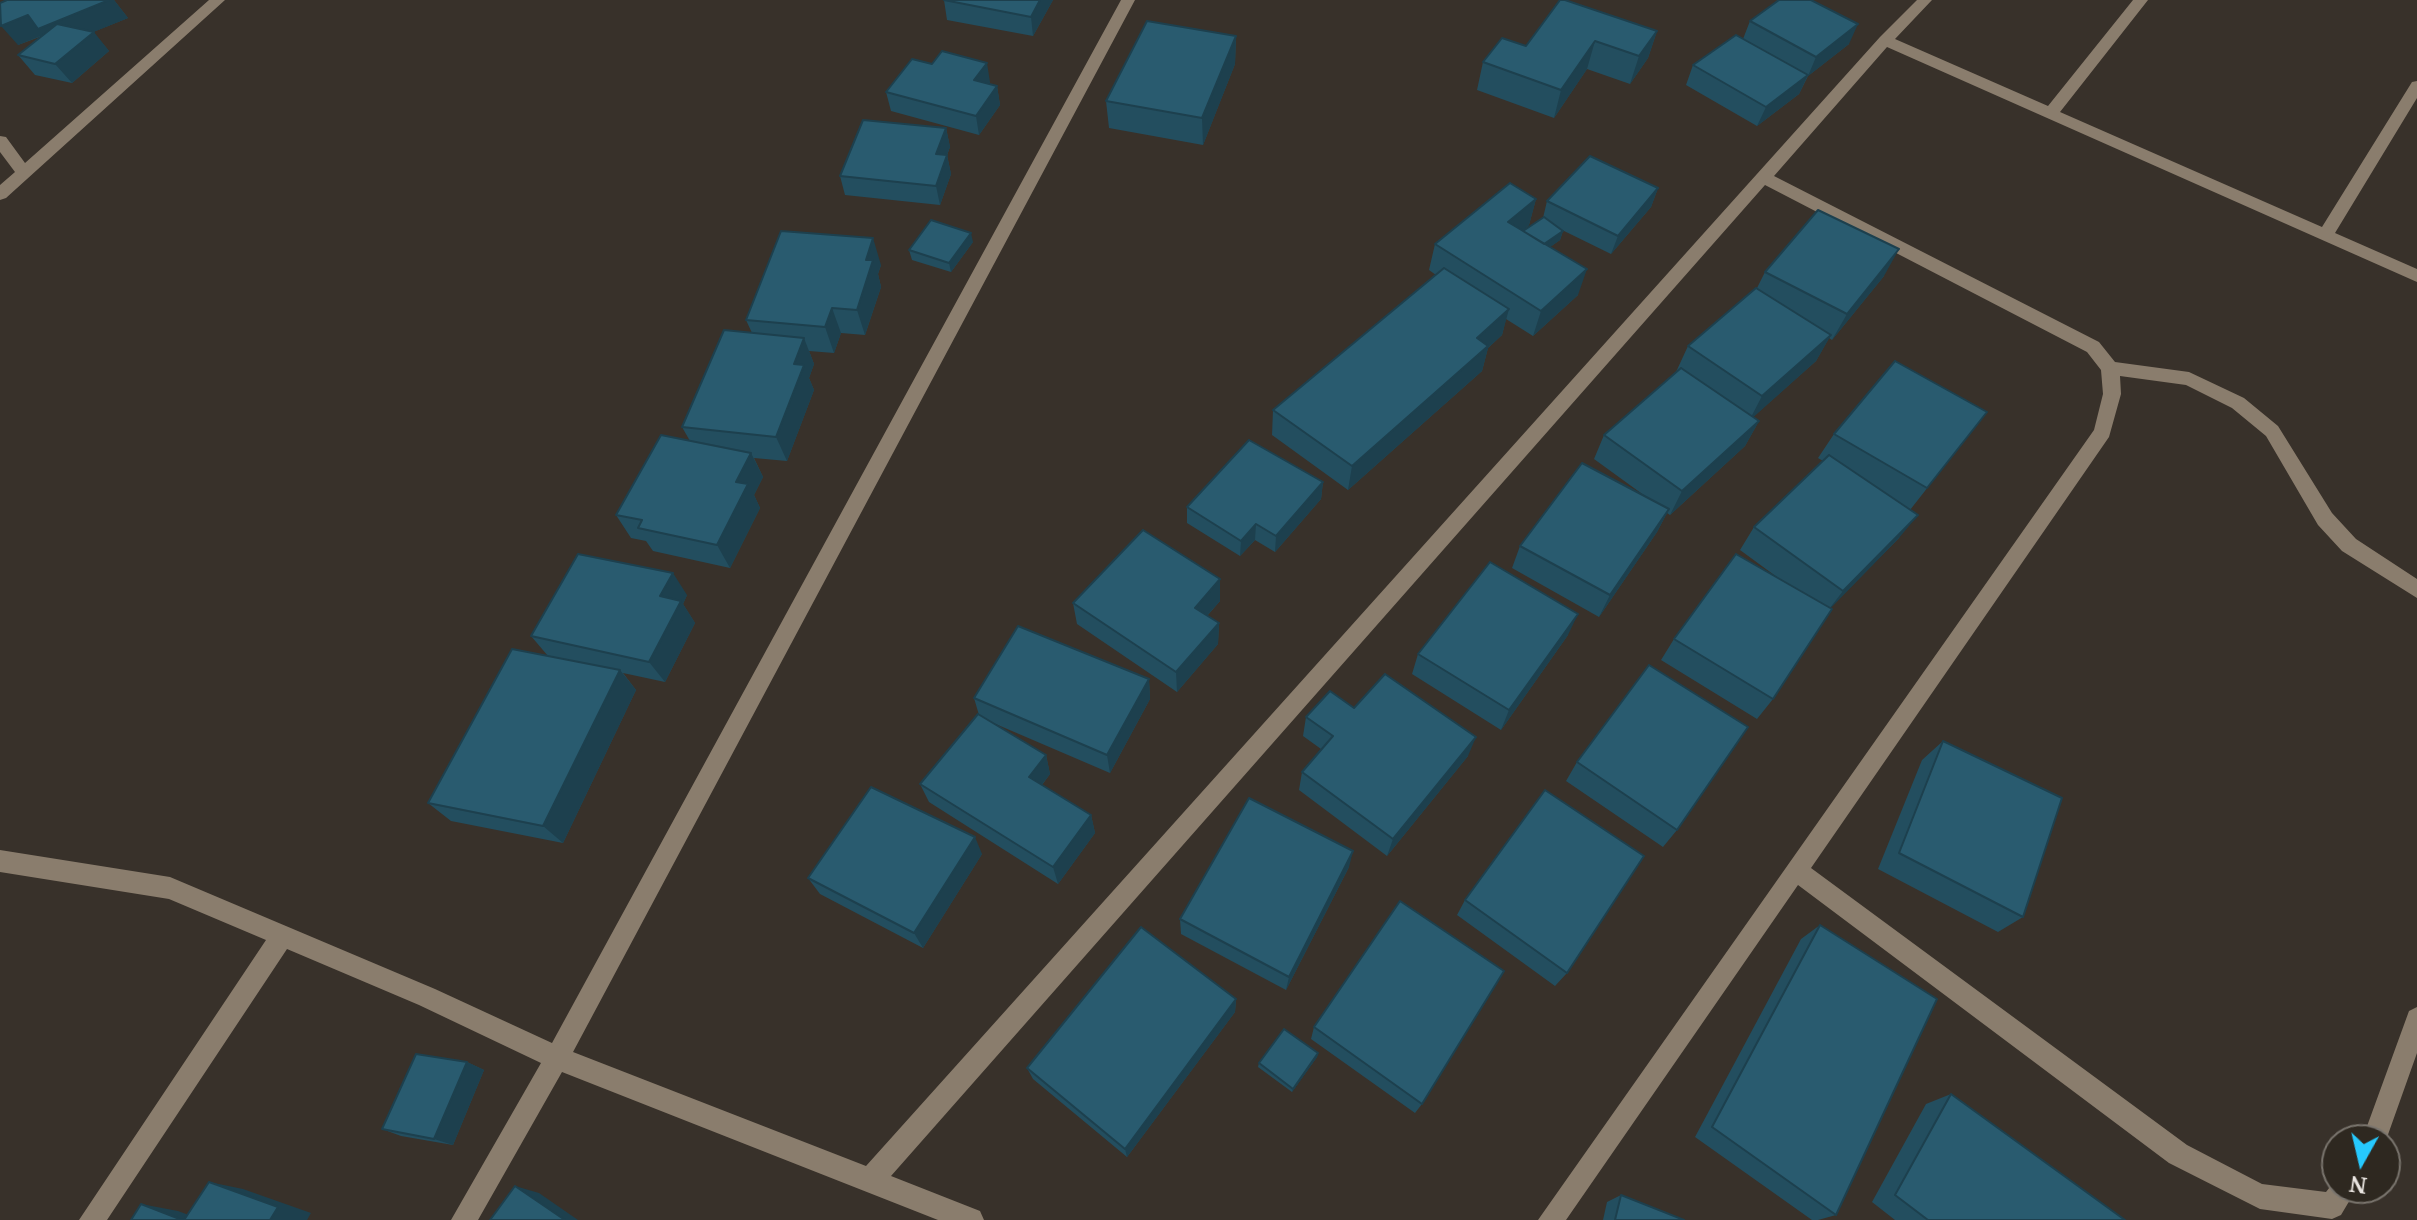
<!DOCTYPE html>
<style>
body{margin:0}
#map{position:relative;width:2417px;height:1220px;overflow:hidden;background:#38312a;font-family:"Noto Serif",serif}
canvas{display:block}
.north{position:absolute;left:2321px;top:1124px;width:80px;height:80px;box-sizing:border-box;background:#2e2820;border:2px solid #79746d;border-radius:50%;rotate:188deg;font-size:22px;font-weight:700;line-height:32px;text-align:center;color:#eae5e1}
.north::after{content:'';display:block;margin:auto;width:28px;height:36px;background:#26c9fe;clip-path:polygon(50% 0,100% 100%,50% 72%,0 100%)}
</style>
<div id="map">
<canvas width="2417" height="1220"></canvas>
<div class="north">N</div>
</div>
<script>
const c = document.querySelector('canvas').getContext('2d');
c.lineJoin = 'round';
const shape = rows => new Path2D(rows.map(r => 'M' + r).join(''));
function fill(path, color) { c.fillStyle = color; c.fill(path, 'evenodd'); }
function strokePath(path, color, width, dash) { c.strokeStyle = color; c.lineWidth = width; c.lineCap = dash ? 'butt' : 'round'; c.setLineDash(dash || []); c.stroke(path); }
fill(shape([
 [209,0,225,0,6,198,0,200,0,185,15,172,0,152,0,136,6,137,25,163,209,0],
 [1121,0,1135,0,573,1052,866,1166,1880,37,1917,0,1932,0,1895,39,2048,106,2133,0,2148,0,2060,112,2322,227,2412,82,2417,81,2417,98,2335,233,2417,269,2417,282,1887,47,1774,176,2099,342,2115,362,2189,372,2244,398,2278,426,2332,513,2356,539,2417,579,2417,598,2342,551,2318,525,2266,436,2232,408,2186,385,2120,376,2121,394,2109,437,1811,868,2187,1145,2262,1184,2326,1192,2337,1178,2337,1188,2357,1188,2341,1215,2332,1219,2260,1209,2169,1163,1798,885,1566,1220,1538,1220,2094,430,2103,394,2101,370,2087,352,1765,185,891,1176,980,1211,984,1220,938,1220,562,1072,478,1220,451,1220,541,1063,419,1005,287,949,107,1220,79,1220,266,940,169,899,0,872,0,850,170,877,435,989,552,1043,1121,0],
 [2417,1007,2417,1053,2385,1143,2385,1140,2362,1140,2409,1011,2417,1007]
]), '#8a7d6d');
fill(shape([
 [7,0,114,0,128,18,93,32,109,51,72,83,35,75,18,55,42,36,18,45],
 [944,0,1053,0,1033,36,947,20],
 [1750,21,1849,44,1808,76,1799,94,1757,126,1686,85,1693,65,1743,39],
 [1657,31,1648,58,1630,84,1587,69,1554,118,1477,90,1483,62,1526,46],
 [1236,36,1235,64,1203,145,1109,128,1106,101],
 [990,82,989,84,997,86,1000,105,979,135,891,111,886,92],
 [946,128,950,147,947,155,951,174,940,205,845,195,840,176],
 [1658,188,1651,207,1611,254,1560,229,1563,231,1560,240,1550,247,1578,295,1533,336,1506,319,1502,335,1488,348,1482,371,1348,490,1272,435,1273,410,1436,275,1429,270,1435,244,1536,199,1529,225,1523,231,1543,218,1547,201],
 [973,242,951,272,912,260,909,250],
 [881,265,878,274,881,287,865,335,841,333,834,353,809,351,814,364,809,378,814,390,787,461,754,458,763,477,754,495,760,508,730,568,653,551,646,541,631,538,616,515,690,441,682,427,752,333,746,320],
 [1765,272,1884,276,1832,340,1829,338,1816,361,1753,417,1759,421,1745,446,1670,515,1667,513,1657,532,1599,617,1512,568,1520,546,1645,496,1594,459,1604,435,1676,372,1688,346,1757,288],
 [1987,412,1910,510,1899,538,1830,608,1773,699,1757,719,1661,660,1674,639,1781,580,1740,550,1754,527,1823,461,1818,458,1834,434],
 [1323,482,1321,499,1275,552,1255,540,1240,556,1187,523,1187,507],
 [687,595,683,604,695,623,665,682,623,673,636,690,563,843,451,821,428,803,548,656,531,636],
 [1220,601,1207,616,1219,623,1218,644,1177,692,1077,624,1073,603],
 [1568,635,1501,730,1412,674,1418,654],
 [1149,679,1150,699,1110,773,991,722,1046,755,1050,774,1042,785,1091,815,1095,833,1058,884,929,802,920,784,979,715,974,698],
 [1354,708,1468,756,1387,856,1299,790,1302,772,1321,749,1303,736,1306,717],
 [1943,741,2023,917,1998,932,1878,869,1922,760],
 [1577,762,1677,830,1663,847,1566,781],
 [982,854,923,948,820,894,808,878],
 [1349,867,1286,990,1181,934,1180,919],
 [1465,900,1567,973,1555,986,1457,915],
 [1820,925,1836,1215,1818,1220,1812,1220,1695,1137,1801,939],
 [1236,999,1235,1012,1127,1157,1033,1079,1027,1068],
 [1314,1027,1422,1104,1415,1113,1311,1039],
 [1318,1053,1317,1057,1292,1092,1258,1067,1259,1063],
 [467,1062,484,1070,453,1145,401,1136,382,1129],
 [1951,1094,2125,1220,1895,1220,1872,1202,1926,1104],
 [1621,1195,1684,1220,1603,1220,1607,1202]
]), '#234e5f');
fill(shape([
 [109,0,114,0,128,18,54,48,43,35,18,45,1,26,28,15],
 [1040,0,1053,0,1033,36,1031,17],
 [1858,24,1849,44,1808,76,1816,57],
 [1657,31,1648,58,1630,84,1639,56],
 [94,32,109,51,72,83,55,64],
 [1236,36,1235,64,1203,145,1202,118],
 [1595,41,1587,69,1554,118,1561,90],
 [987,63,990,82,978,99,974,80],
 [1808,75,1799,94,1757,126,1766,107],
 [997,86,1000,105,979,135,976,116],
 [946,128,950,147,940,173,936,154],
 [947,155,951,174,940,205,936,186],
 [1658,188,1651,207,1611,254,1618,236],
 [1536,199,1529,225,1502,249,1508,222],
 [1563,231,1560,240,1539,255,1542,245],
 [971,233,973,242,951,272,949,263],
 [873,238,881,265,878,274,881,287,865,335,857,310,866,260],
 [1899,249,1884,276,1832,340,1847,314],
 [1587,269,1578,295,1533,336,1541,311],
 [832,308,841,333,834,353,825,327],
 [1509,309,1502,335,1488,348,1482,371,1348,490,1352,466,1477,338],
 [1831,335,1816,361,1749,421,1762,396],
 [804,338,814,364,809,378,814,390,787,461,776,437,794,364],
 [1759,421,1745,446,1670,515,1682,491],
 [751,453,763,477,754,495,760,508,730,568,717,545,736,482],
 [1323,482,1321,499,1275,552,1276,536],
 [1669,509,1657,532,1599,617,1610,595],
 [1918,515,1899,538,1826,613,1843,591],
 [1256,524,1255,540,1240,556,1241,541],
 [673,573,687,595,683,604,695,623,665,682,649,662,660,596],
 [1220,579,1220,601,1195,629,1195,608],
 [1578,614,1568,635,1501,730,1509,710],
 [1219,623,1218,644,1177,692,1176,672],
 [620,670,636,690,563,843,543,826],
 [1149,679,1150,699,1110,773,1107,755],
 [1476,737,1468,756,1387,856,1393,839],
 [1046,755,1050,774,1034,795,1029,777],
 [1091,815,1095,833,1058,884,1053,867],
 [975,837,982,854,923,948,914,933],
 [1353,851,1349,867,1286,990,1289,977],
 [1236,999,1235,1012,1127,1157,1125,1149],
 [1318,1053,1317,1057,1292,1092,1293,1089],
 [467,1062,484,1070,453,1145,434,1139],
 [209,1182,243,1189,311,1213,307,1220,270,1220],
 [515,1186,539,1193,578,1220,565,1220],
 [141,1204,178,1211,202,1220,182,1220]
]), '#1d404e');
const building = shape([
 [7,0,109,0,38,29,28,15,1,26,0,3,7,0],
 [944,0,1040,0,1031,17,944,0],
 [1560,0,1565,0,1657,31,1639,56,1595,41,1561,90,1483,62,1502,38,1526,46,1560,0],
 [1779,0,1811,0,1858,24,1816,57,1750,21,1779,0],
 [1147,21,1236,36,1202,118,1106,101,1147,21],
 [57,24,94,32,55,64,18,55,57,24],
 [1736,35,1808,75,1766,107,1693,65,1736,35],
 [942,51,987,63,974,80,997,86,976,116,886,92,912,59,932,64,942,51],
 [863,120,946,128,936,154,947,155,936,186,840,176,863,120],
 [1590,156,1658,188,1618,236,1547,201,1590,156],
 [1510,183,1536,199,1508,222,1587,269,1541,311,1435,244,1510,183],
 [1818,210,1899,249,1847,314,1765,272,1818,210],
 [1544,217,1563,231,1544,244,1523,231,1544,217],
 [931,220,971,233,949,263,909,250,931,220],
 [781,231,873,238,866,260,873,260,857,310,832,308,825,327,746,320,781,231],
 [1444,268,1509,309,1477,338,1488,346,1352,466,1273,410,1444,268],
 [1756,288,1831,335,1762,396,1688,346,1756,288],
 [724,330,804,338,794,364,804,365,776,437,682,427,724,330],
 [1895,361,1987,412,1927,488,1834,434,1895,361],
 [1681,368,1759,421,1682,491,1604,435,1681,368],
 [661,435,751,453,736,482,748,484,717,545,638,528,642,520,616,515,661,435],
 [1249,440,1323,482,1276,536,1256,524,1241,541,1187,507,1249,440],
 [1829,455,1918,515,1843,591,1754,527,1829,455],
 [1582,463,1669,509,1610,595,1520,546,1582,463],
 [1143,530,1220,579,1195,608,1219,623,1176,672,1073,603,1143,530],
 [578,554,673,573,660,596,681,601,649,662,531,636,578,554],
 [1736,554,1832,609,1773,699,1674,639,1736,554],
 [1490,562,1578,614,1509,710,1418,654,1490,562],
 [1018,626,1149,679,1107,755,974,698,1018,626],
 [512,649,620,670,543,826,428,803,512,649],
 [1649,665,1748,727,1677,830,1577,762,1649,665],
 [1385,674,1476,737,1393,839,1302,772,1333,736,1306,717,1330,691,1354,708,1385,674],
 [978,714,1046,755,1029,777,1091,815,1053,867,920,784,978,714],
 [1943,741,2062,798,2023,917,1899,853,1943,741],
 [871,787,975,837,914,933,808,878,871,787],
 [1545,790,1644,856,1567,973,1465,900,1545,790],
 [1249,798,1353,851,1289,977,1180,919,1249,798],
 [1400,901,1504,971,1422,1104,1314,1027,1400,901],
 [1820,925,1937,999,1836,1215,1712,1127,1820,925],
 [1141,927,1236,999,1125,1149,1027,1068,1141,927],
 [1284,1029,1318,1053,1293,1089,1259,1063,1284,1029],
 [416,1054,467,1062,434,1139,382,1129,416,1054],
 [1951,1094,2125,1220,1928,1220,1895,1195,1951,1094],
 [209,1182,278,1207,270,1220,184,1220,209,1182],
 [515,1186,565,1220,490,1220,515,1186],
 [1621,1195,1684,1220,1615,1220,1621,1195],
 [141,1204,182,1220,131,1220,141,1204]
]);
fill(building, '#295b6f');
strokePath(building, '#1d404e', 2);
</script>
